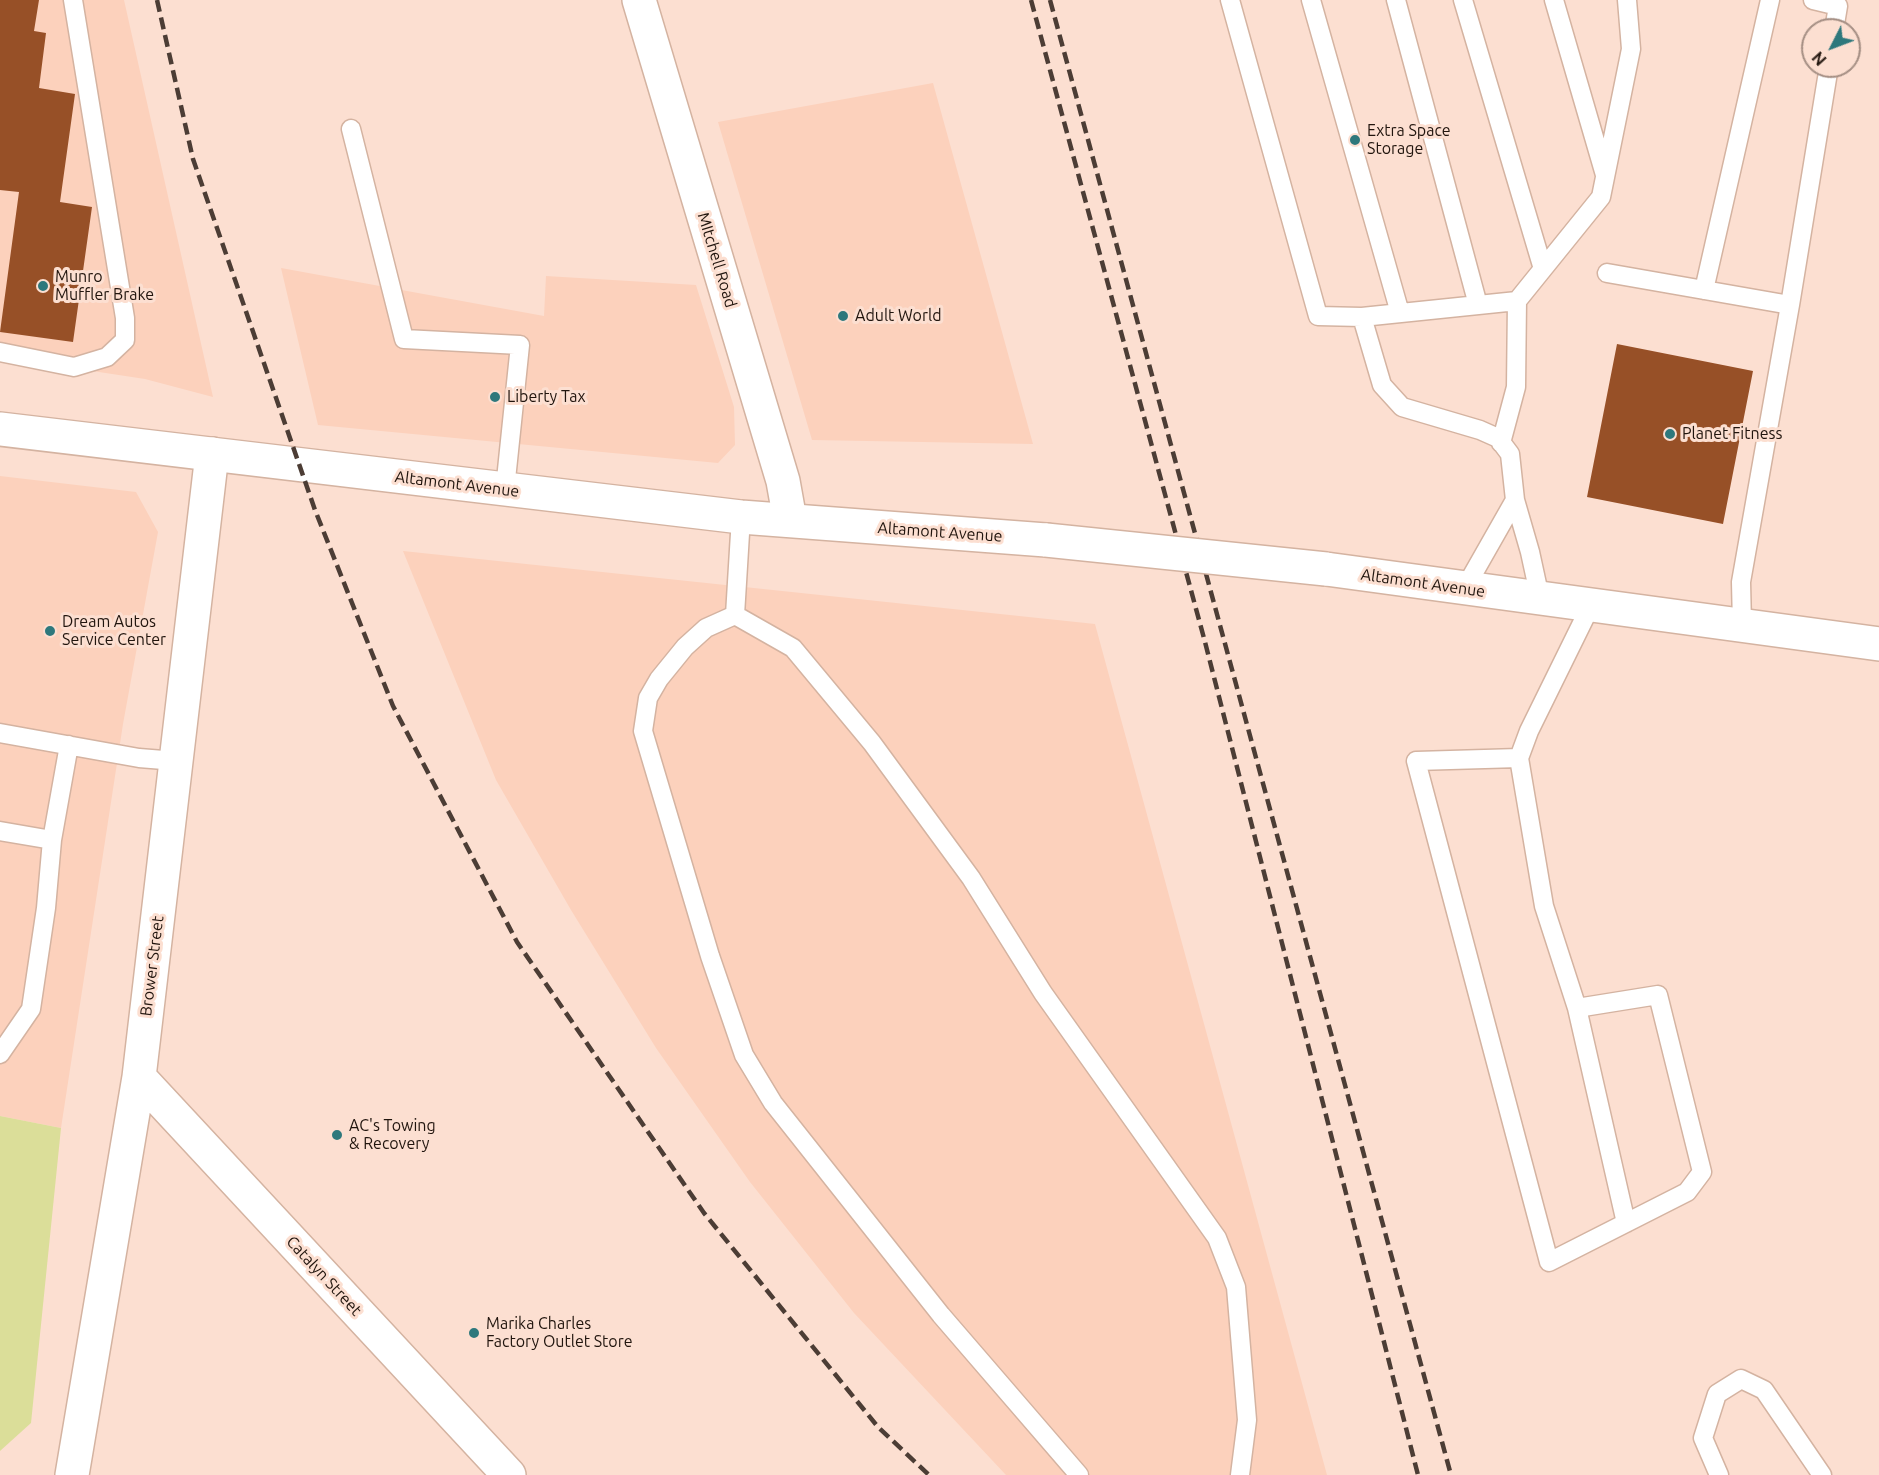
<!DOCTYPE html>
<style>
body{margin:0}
#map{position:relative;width:1879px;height:1475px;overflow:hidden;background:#fcdfd1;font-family:Ubuntu,sans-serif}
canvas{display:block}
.north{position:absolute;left:1801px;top:18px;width:60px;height:60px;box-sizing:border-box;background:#fcdfd1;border:2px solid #a48e83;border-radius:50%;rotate:228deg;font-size:16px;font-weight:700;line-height:24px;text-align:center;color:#21150e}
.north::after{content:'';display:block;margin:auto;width:21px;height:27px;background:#2e787c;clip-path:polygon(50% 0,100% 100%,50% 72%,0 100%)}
</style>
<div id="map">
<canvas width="1879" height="1475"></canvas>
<div class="north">N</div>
</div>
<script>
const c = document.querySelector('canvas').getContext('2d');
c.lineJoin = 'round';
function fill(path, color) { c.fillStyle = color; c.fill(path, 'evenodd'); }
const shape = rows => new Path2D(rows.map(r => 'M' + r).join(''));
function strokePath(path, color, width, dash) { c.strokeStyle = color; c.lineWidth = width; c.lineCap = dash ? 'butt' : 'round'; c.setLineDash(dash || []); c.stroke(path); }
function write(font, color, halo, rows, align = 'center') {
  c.font = font + ' Ubuntu,sans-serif'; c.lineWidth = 6; c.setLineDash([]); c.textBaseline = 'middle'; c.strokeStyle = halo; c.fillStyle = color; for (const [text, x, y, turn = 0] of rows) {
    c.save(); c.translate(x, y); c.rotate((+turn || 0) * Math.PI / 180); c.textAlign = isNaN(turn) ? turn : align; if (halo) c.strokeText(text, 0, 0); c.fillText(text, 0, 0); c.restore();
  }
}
fill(shape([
 [0,0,124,0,213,397,145,379,0,357],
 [933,83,1033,444,812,440,718,122],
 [281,268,544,316,546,276,696,285,734,407,735,445,718,463,318,425],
 [0,476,136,492,158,532,123,724,61,1128,0,1116],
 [403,551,1095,624,1327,1475,1006,1475,854,1313,750,1182,656,1048,571,910,496,780]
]), '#fcd1bc');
fill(shape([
 [0,1116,61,1128,31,1423,0,1451]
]), '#dbde99');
fill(shape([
 [0,0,39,0,34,31,46,33,39,88,75,94,60,202,92,207,73,342,0,332,19,192,0,190],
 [1617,344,1753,371,1723,524,1587,497]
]), '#975027');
const lane = shape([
 [1230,0,1318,316,1362,317,1517,301,1601,197,1631,49,1627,0],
 [1311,0,1400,313],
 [1396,0,1478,305],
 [1463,0,1543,269],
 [1554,0,1605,175],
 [1813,0,1838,6,1834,30],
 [351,129,404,339,520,345,505,489],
 [1607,273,1790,305,1741,582,1742,625],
 [1704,290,1770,0],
 [1790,305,1829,66],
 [1362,317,1382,385,1402,407,1480,430,1498,438,1510,454,1515,500],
 [0,352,74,367,107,357,125,340,125,318,73,0],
 [1501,443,1516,387,1517,301],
 [1465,588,1515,500,1530,552,1540,598],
 [735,615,793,648,872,743,971,878,1043,993,1217,1238,1236,1287,1247,1420,1240,1475],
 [735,615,706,628,685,647,659,679,648,698,643,731,710,956,744,1055,773,1103,941,1315,1079,1475],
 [735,615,741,517],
 [0,733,139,758,176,761],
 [1519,758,1544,906,1577,1008,1658,995,1702,1172,1687,1192,1549,1262,1416,761,1519,758,1529,731,1591,605],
 [0,831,52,840,69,745],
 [1577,1008,1626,1223],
 [0,1054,31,1009,46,908,52,840],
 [1719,1475,1703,1438,1717,1394,1741,1379,1764,1390,1822,1475]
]);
const street = shape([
 [639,0,783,481,790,520],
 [139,1077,509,1475],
 [72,1475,139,1077,212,454]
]);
const secondary = shape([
 [0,429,741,517,1046,540],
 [1326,569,1879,644]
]);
strokePath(lane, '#d4b3a1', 21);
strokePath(street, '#d4b3a1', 36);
strokePath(secondary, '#d4b3a1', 36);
strokePath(lane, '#fff', 18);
strokePath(street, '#fff', 33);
strokePath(secondary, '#fff', 33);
strokePath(shape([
 [157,0,193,159,315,510,393,706,517,942,704,1213,878,1427,929,1475],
 [1031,0,1205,642,1418,1475],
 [1050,0,1451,1475]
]), '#4c3d35', 4.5, [12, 6]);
const secondaryBridge = shape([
 [1046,540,1326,569]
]);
strokePath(secondaryBridge, '#d4b3a1', 36, []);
strokePath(secondaryBridge, '#fff', 33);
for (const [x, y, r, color] of [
 [1355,140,6,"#2e787c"],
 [43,286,6,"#2e787c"],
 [843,316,6,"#2e787c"],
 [495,397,6,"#2e787c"],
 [1670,434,6,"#2e787c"],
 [50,631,6,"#2e787c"],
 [337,1135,6,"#2e787c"],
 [474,1333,6,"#2e787c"]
]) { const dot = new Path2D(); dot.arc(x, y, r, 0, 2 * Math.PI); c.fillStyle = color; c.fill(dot); strokePath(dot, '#fcdfd1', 2); }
write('16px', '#21150e', '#fcdfd1', [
 ["Extra Space",1367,131],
 ["Storage",1367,149],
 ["Munro",55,277],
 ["Muffler Brake",55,295],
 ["Adult World",855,316],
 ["Liberty Tax",507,397],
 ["Planet Fitness",1682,434],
 ["Dream Autos",62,622],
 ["Service Center",62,640],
 ["AC's Towing",349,1126],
 ["& Recovery",349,1144],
 ["Marika Charles",486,1324],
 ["Factory Outlet Store",486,1342]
], 'left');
write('16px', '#21150e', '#fcdfd1', [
 ["MItchell Road",717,260,73],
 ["Altamont Avenue",457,484,7],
 ["Altamont Avenue",940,532,4],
 ["Altamont Avenue",1423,583,8],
 ["Brower Street",152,966,-83],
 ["Catalyn Street",324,1276,47]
]);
</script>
